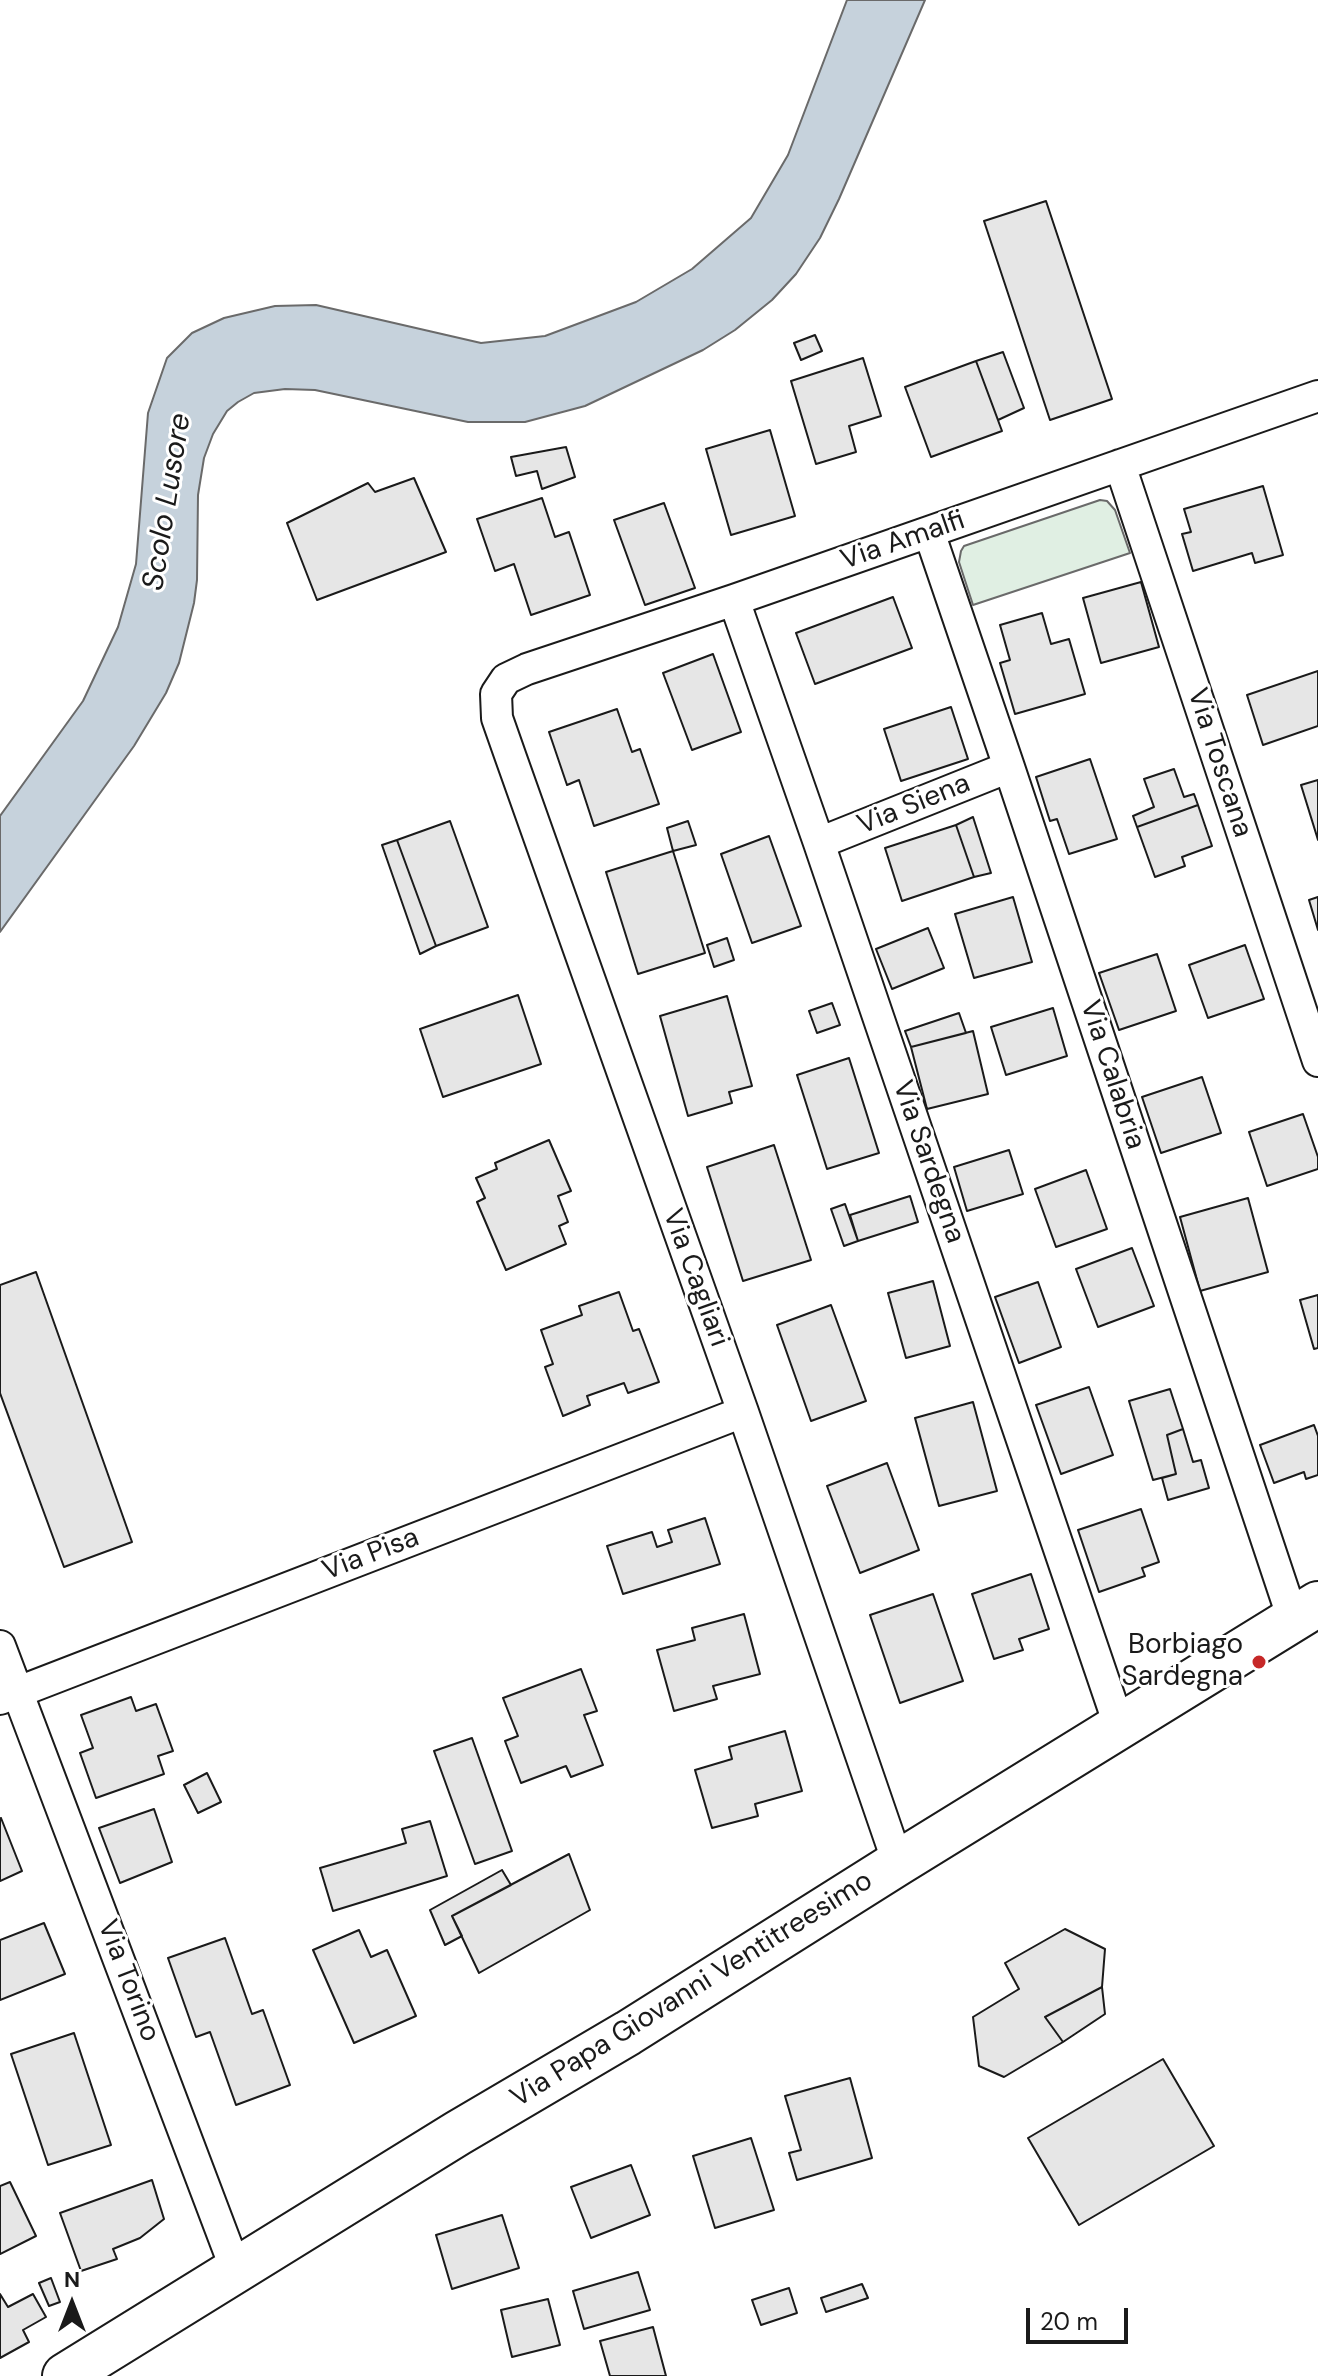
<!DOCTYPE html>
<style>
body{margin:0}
#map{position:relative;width:1318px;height:2376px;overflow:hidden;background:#fff;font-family:"DM Sans",sans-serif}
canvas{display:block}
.north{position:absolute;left:32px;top:2264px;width:80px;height:80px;-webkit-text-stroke:6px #fff;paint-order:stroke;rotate:0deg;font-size:22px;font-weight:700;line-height:32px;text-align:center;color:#1a1a1a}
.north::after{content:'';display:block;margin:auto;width:28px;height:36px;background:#1a1a1a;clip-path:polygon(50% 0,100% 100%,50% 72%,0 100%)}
.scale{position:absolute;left:1026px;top:2308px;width:102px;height:36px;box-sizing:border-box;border:4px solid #1a1a1a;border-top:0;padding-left:10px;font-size:24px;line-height:28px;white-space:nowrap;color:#1a1a1a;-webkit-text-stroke:6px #fff;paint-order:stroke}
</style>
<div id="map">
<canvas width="1318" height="2376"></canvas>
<div class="north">N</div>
<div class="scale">20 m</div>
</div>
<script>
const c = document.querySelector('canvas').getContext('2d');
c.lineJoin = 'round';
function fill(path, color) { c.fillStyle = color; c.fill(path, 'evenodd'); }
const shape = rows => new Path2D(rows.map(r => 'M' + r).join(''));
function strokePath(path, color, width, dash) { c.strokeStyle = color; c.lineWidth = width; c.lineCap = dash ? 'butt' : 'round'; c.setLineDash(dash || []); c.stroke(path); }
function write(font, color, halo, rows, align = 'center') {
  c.font = font + ' "DM Sans",sans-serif'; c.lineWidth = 6; c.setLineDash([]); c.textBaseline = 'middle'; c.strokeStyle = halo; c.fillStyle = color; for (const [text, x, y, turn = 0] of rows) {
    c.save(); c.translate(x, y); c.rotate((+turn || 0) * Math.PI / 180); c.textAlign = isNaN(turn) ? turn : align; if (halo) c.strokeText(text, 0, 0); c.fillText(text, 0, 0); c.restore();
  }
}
const green = shape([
 [1100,500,1107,501,1115,510,1130,553,973,605,959,562,961,551,964,546,1100,500]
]);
fill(green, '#e0efe3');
strokePath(green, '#6a6a6a', 2);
const water = shape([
 [847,0,925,0,839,199,820,238,796,274,772,300,735,330,703,350,585,406,525,422,468,422,315,390,285,389,254,393,238,402,227,411,213,434,204,458,198,495,197,580,194,603,179,663,166,693,134,746,0,932,0,816,83,701,118,627,136,564,148,413,167,358,192,333,224,318,275,306,316,305,481,343,545,336,636,302,692,269,751,218,788,155,847,0]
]);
fill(water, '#c6d2dc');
strokePath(water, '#6a6a6a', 2);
const building = shape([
 [1046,201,1112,399,1050,420,984,221,1046,201],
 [815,335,822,351,801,360,794,343,815,335],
 [1003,352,1024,408,998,420,976,361,1003,352],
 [863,358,881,416,849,426,856,452,816,464,791,381,863,358],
 [976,361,1002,431,931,457,905,387,976,361],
 [770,430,795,516,731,535,706,449,770,430],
 [566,447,575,477,542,489,537,471,516,476,511,457,566,447],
 [414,478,446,552,317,600,287,523,368,483,375,492,414,478],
 [1263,486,1283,555,1255,563,1252,553,1193,571,1182,534,1191,532,1184,509,1263,486],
 [542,498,555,537,569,532,590,595,531,615,514,564,495,571,477,519,542,498],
 [664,503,695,588,645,605,614,520,664,503],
 [1141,582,1159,647,1101,663,1083,598,1141,582],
 [893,597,912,648,815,684,796,633,893,597],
 [1042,613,1051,644,1069,639,1085,694,1015,714,1000,663,1010,660,1000,625,1042,613],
 [713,654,741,732,692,750,663,673,713,654],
 [1318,671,1318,726,1263,745,1247,695,1318,671],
 [951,707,968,759,901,781,884,729,951,707],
 [617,709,632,752,640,749,659,804,594,826,579,780,567,785,549,732,617,709],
 [1090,759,1117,839,1069,854,1057,819,1050,821,1036,777,1090,759],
 [1174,769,1184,797,1194,794,1198,805,1137,827,1133,816,1154,807,1144,779,1174,769],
 [1318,780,1318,840,1301,785,1318,780],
 [1198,805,1212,846,1182,857,1185,866,1155,877,1137,827,1198,805],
 [973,817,991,873,974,877,956,825,973,817],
 [450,821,488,927,436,946,397,840,450,821],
 [688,821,696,845,673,851,667,828,688,821],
 [956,825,974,877,902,901,885,848,956,825],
 [769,836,801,926,752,943,721,854,769,836],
 [397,840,436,946,420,954,382,845,397,840],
 [673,851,705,953,638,974,606,872,673,851],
 [1013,897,1032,962,974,978,955,914,1013,897],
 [1318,897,1318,930,1309,900,1318,897],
 [928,928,944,968,892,989,876,949,928,928],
 [727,938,734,960,714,967,707,945,727,938],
 [1245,945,1264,999,1208,1018,1189,965,1245,945],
 [1157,954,1176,1011,1119,1030,1099,973,1157,954],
 [518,995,541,1064,443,1097,420,1029,518,995],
 [727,996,752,1086,729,1092,732,1103,688,1116,660,1016,727,996],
 [832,1003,840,1025,817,1033,809,1011,832,1003],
 [1053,1008,1067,1056,1006,1075,991,1027,1053,1008],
 [959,1013,966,1033,911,1047,905,1031,959,1013],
 [973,1031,988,1094,927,1109,911,1047,973,1031],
 [849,1058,879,1153,827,1169,797,1075,849,1058],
 [1202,1077,1221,1133,1161,1153,1142,1097,1202,1077],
 [1303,1114,1318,1157,1318,1169,1267,1186,1249,1132,1303,1114],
 [549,1140,571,1191,558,1196,568,1222,559,1226,566,1244,506,1270,477,1202,485,1198,476,1178,497,1169,495,1163,549,1140],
 [774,1145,811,1260,743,1281,707,1167,774,1145],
 [1009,1150,1023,1194,967,1211,954,1167,1009,1150],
 [1086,1170,1107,1229,1056,1247,1035,1189,1086,1170],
 [910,1196,918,1222,858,1241,850,1215,910,1196],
 [1248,1198,1268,1272,1200,1291,1180,1217,1248,1198],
 [845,1204,858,1241,844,1246,831,1209,845,1204],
 [1132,1248,1154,1306,1098,1327,1076,1269,1132,1248],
 [36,1272,132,1542,64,1567,0,1393,0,1285,36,1272],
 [933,1281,950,1346,906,1358,888,1293,933,1281],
 [1038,1282,1061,1347,1019,1363,995,1297,1038,1282],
 [619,1292,633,1331,639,1329,659,1382,628,1393,624,1383,587,1396,590,1405,563,1416,545,1367,553,1364,541,1330,582,1315,579,1306,619,1292],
 [1318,1295,1318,1348,1314,1349,1300,1300,1318,1295],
 [831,1305,866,1401,811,1421,777,1325,831,1305],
 [1089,1387,1113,1455,1061,1474,1036,1405,1089,1387],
 [1170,1389,1183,1429,1167,1435,1176,1474,1153,1480,1129,1401,1170,1389],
 [973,1402,997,1491,939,1506,915,1418,973,1402],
 [1314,1425,1318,1436,1318,1475,1306,1479,1304,1472,1274,1483,1260,1445,1314,1425],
 [1183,1429,1193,1462,1201,1460,1209,1488,1168,1500,1162,1478,1176,1474,1167,1435,1183,1429],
 [887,1463,919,1550,860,1573,827,1486,887,1463],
 [1141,1509,1159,1562,1142,1568,1145,1576,1099,1592,1078,1530,1141,1509],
 [705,1518,720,1564,623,1594,607,1546,652,1532,657,1547,672,1542,668,1530,705,1518],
 [1031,1574,1049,1629,1019,1639,1023,1650,994,1659,972,1594,1031,1574],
 [933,1594,963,1681,900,1703,870,1615,933,1594],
 [744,1614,760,1674,713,1686,717,1699,674,1711,657,1650,695,1640,692,1628,744,1614],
 [581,1669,597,1711,584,1715,603,1765,571,1777,566,1766,521,1783,505,1741,518,1736,503,1698,581,1669],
 [131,1697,136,1711,156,1704,173,1751,158,1756,164,1774,96,1798,80,1753,93,1748,81,1715,131,1697],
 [785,1731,802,1791,755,1804,758,1816,712,1828,695,1770,732,1759,729,1747,785,1731],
 [472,1738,512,1851,475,1864,434,1751,472,1738],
 [207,1773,221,1802,198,1813,184,1785,207,1773],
 [154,1809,172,1862,120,1883,99,1828,154,1809],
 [1,1818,22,1871,0,1881,0,1819,1,1818],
 [430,1821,447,1876,333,1911,320,1868,406,1843,402,1829,430,1821],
 [569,1854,590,1910,479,1973,452,1916,569,1854],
 [502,1870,511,1885,452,1916,462,1936,445,1945,430,1910,502,1870],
 [44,1923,65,1974,0,2000,0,1940,44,1923],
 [1065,1929,1105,1949,1102,1987,1045,2017,1063,2042,1004,2077,979,2066,973,2017,1019,1989,1005,1963,1065,1929],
 [359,1930,371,1957,387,1950,416,2016,354,2043,313,1950,359,1930],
 [225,1938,252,2014,263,2010,290,2085,236,2105,210,2032,196,2037,168,1958,225,1938],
 [1102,1987,1105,2014,1063,2042,1045,2017,1102,1987],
 [74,2033,111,2145,48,2165,11,2054,74,2033],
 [1163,2059,1214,2146,1079,2225,1028,2138,1163,2059],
 [850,2078,872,2158,797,2180,789,2153,801,2150,785,2096,850,2078],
 [751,2138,774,2210,715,2228,693,2156,751,2138],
 [631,2165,650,2215,591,2238,571,2187,631,2165],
 [152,2180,164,2219,140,2238,113,2249,117,2259,81,2271,60,2213,152,2180],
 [10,2182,36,2236,0,2254,0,2186,10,2182],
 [502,2215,519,2268,452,2289,436,2235,502,2215],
 [638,2272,650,2310,584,2329,573,2291,638,2272],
 [51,2278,60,2302,49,2306,39,2283,51,2278],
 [862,2284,868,2298,826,2312,821,2298,862,2284],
 [789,2288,797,2313,761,2325,752,2300,789,2288],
 [0,2294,8,2307,33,2294,46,2317,23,2330,29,2342,0,2358,0,2294],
 [548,2299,560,2345,512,2357,501,2310,548,2299],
 [653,2327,666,2376,610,2376,600,2341,653,2327]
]);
fill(building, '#e6e6e6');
strokePath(building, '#1a1a1a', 2);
const minor = shape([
 [1120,465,1318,1061],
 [929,532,1009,767,1293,1619],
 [734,600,819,843,1119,1725],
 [819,843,1009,767],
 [0,1646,230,2254,239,2268],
 [0,1699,743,1412],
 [898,1863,743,1412,510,755,497,718,496,694,506,679,527,669,734,600,1318,396]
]);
const secondary = shape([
 [65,2376,458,2133,628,2033,898,1863,1318,1604]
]);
strokePath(minor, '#1a1a1a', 34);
strokePath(secondary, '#1a1a1a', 48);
strokePath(minor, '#fff', 30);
strokePath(secondary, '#fff', 44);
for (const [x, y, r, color] of [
 [1259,1662,8,"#c62828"]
]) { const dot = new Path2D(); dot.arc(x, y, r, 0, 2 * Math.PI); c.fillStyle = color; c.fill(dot); strokePath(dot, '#fff', 3); }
write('28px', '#1a1a1a', '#fff', [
 ["Via Amalfi",903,541,-19],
 ["Via Toscana",1219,763,72],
 ["Via Siena",914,805,-22],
 ["Via Calabria",1112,1075,72],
 ["Via Sardegna",928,1162,71],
 ["Via Cagliari",695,1278,70],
 ["Via Pisa",371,1555,-21],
 ["Via Torino",128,1981,69],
 ["Via Papa Giovanni Ventitreesimo",692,1990,-32]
]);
write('28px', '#1a1a1a', '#fff', [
 ["Borbiago",1243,1646],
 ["Sardegna",1243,1678]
], 'right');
write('italic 30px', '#1a1a1a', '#fff', [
 ["Scolo Lusore",168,502,-81]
]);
</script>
